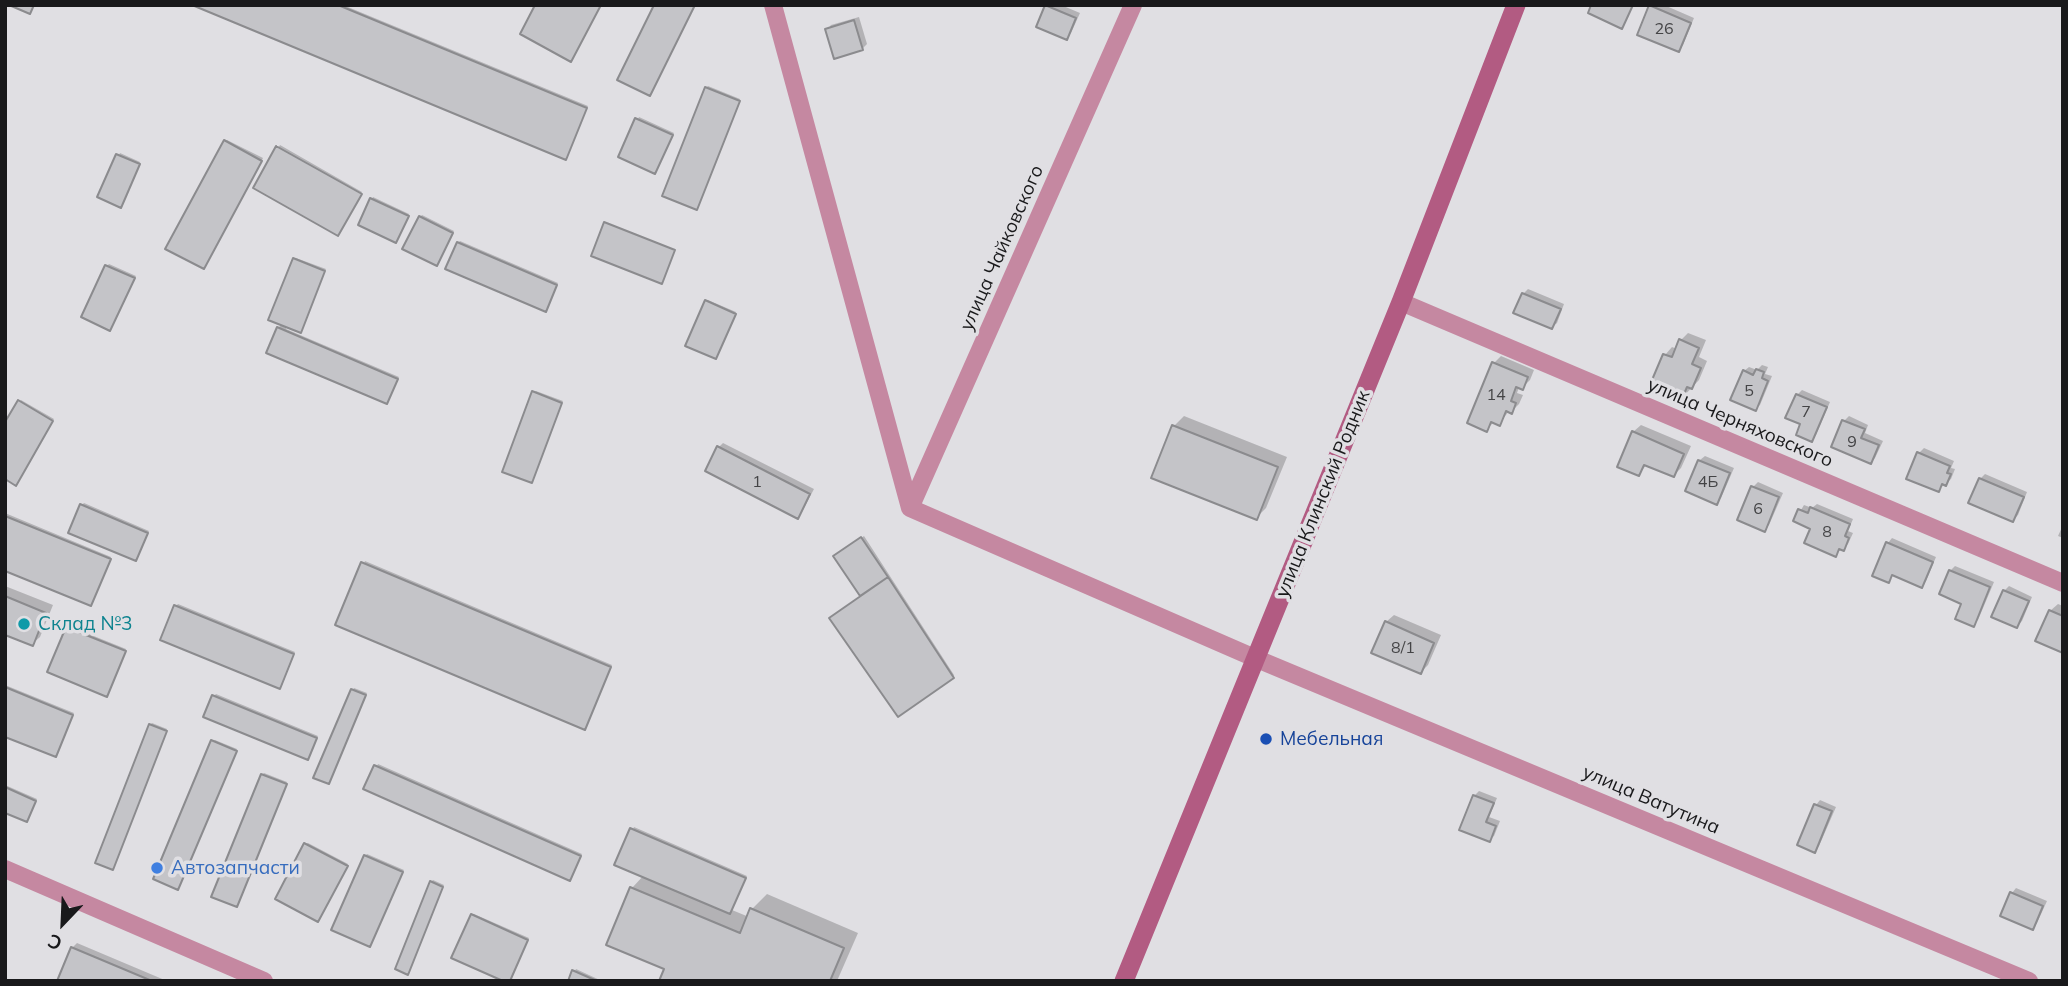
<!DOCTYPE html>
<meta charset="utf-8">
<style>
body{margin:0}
#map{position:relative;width:2068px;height:986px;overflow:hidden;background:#e0dfe3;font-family:Mulish,sans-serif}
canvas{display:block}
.frame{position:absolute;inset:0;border:7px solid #19191b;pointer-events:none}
.north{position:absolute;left:28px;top:888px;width:70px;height:70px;-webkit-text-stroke:5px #e0dfe3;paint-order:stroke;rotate:203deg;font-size:19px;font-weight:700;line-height:28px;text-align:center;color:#19191b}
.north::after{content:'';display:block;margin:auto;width:24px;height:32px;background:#19191b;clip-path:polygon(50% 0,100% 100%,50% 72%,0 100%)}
</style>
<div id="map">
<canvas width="2068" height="986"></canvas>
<div class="frame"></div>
<div class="north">С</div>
</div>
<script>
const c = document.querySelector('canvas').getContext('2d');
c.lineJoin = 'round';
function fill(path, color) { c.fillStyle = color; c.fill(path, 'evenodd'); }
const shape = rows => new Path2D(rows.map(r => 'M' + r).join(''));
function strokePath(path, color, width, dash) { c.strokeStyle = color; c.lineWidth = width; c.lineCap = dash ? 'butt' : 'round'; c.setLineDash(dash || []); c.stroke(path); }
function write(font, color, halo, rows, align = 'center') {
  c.font = font + ' Mulish,sans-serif'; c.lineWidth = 7; c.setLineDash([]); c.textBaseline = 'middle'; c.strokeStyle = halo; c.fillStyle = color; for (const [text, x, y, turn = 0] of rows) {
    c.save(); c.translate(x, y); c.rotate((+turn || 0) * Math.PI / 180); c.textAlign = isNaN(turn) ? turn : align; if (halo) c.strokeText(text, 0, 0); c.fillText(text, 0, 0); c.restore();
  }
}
fill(shape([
 [197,5,343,5,588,106,567,156],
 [1047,5,1061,5,1080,13,1071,33,1067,38],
 [1652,5,1664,5,1694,18,1683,45,1678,50],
 [859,17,867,44,862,49,827,30,831,25],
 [708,86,740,99,698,206,706,88],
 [639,117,674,133,657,170,620,156],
 [227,140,263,158,205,265,225,141],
 [280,145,362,192,340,232,255,187],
 [120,153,140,162,122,204,99,197],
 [373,197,409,214,398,239,372,199],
 [422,215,454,231,439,262,420,217],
 [460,241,558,283,547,308,458,243],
 [296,258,326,269,302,329,287,326,286,329,399,377,387,402,278,328,282,324],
 [109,264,136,276,110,329,107,266],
 [1528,289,1564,304,1557,323,1552,327,1523,294],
 [708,300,736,312,717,355,706,301],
 [1688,333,1706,340,1699,357,1707,361,1699,380,1681,399,1665,355,1672,347,1677,349,1681,340],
 [1501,356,1534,370,1530,380,1522,388,1519,387,1517,393,1523,395,1519,404,1511,412,1509,411,1499,424,1494,422,1486,430,1494,363],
 [1762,365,1768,367,1765,374,1772,376,1760,405,1755,409,1744,371,1749,367,1757,370],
 [1802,390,1830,402,1816,435,1812,440,1802,423,1797,395],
 [536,391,563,401,532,481,534,392],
 [21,400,54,419,17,482,19,402],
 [1184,416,1287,457,1266,508,1256,518,1174,426],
 [1849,416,1868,425,1865,433,1883,441,1875,458,1871,462,1844,421],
 [1641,425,1691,446,1681,468,1674,475,1647,464,1639,474,1633,432],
 [723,443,814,489,802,512,797,516,719,447],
 [1924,448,1954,461,1951,468,1955,469,1951,479,1938,490,1919,453],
 [1705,456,1734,468,1721,498,1717,503,1687,490,1700,460],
 [1985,474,2027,492,2018,515,2013,520,1980,479],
 [1758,482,1783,493,1769,525,1765,530,1739,519,1753,487],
 [84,503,149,531,136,559,82,505],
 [1817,504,1853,519,1848,531,1853,533,1848,544,1843,549,1841,548,1835,555,1812,528,1795,520,1804,505,1812,508],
 [5,513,111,557,91,604,5,569],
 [2063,525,2063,538,2058,536],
 [864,536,954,675,953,677,862,596,835,556],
 [1892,538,1936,557,1926,581,1921,586,1894,574,1888,581,1888,543],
 [365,561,612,665,586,726,337,624],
 [1955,566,1994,582,1978,620,1973,624,1964,603,1941,593,1951,570],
 [5,586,53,605,40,637,32,644,5,633],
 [2009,586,2032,597,2022,621,2017,626,2004,591],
 [178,604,295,652,282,685,176,606],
 [2058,604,2063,606,2063,651,2050,611],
 [1394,615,1441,635,1428,665,1421,672,1386,622],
 [69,626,126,649,108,693,67,628],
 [5,685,74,713,57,754,5,735],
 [354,688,367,693,330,780,353,690],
 [216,694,318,736,310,756,308,758,214,696],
 [152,723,167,729,113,868,150,725],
 [215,740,237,749,179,886,213,741],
 [378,764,582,854,572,877,570,879,366,789],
 [264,773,287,782,237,905,262,775],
 [5,785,37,799,29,818,5,811],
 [1479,791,1497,798,1489,817,1500,821,1494,836,1489,840,1474,796],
 [1820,800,1836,807,1819,846,1814,851,1816,805],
 [634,827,747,876,732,910,749,917,752,909,767,894,858,933,837,981,661,981,666,968,632,888,644,875,617,864],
 [308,843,348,864,320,918,306,844],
 [367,854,404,870,371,943,365,856],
 [433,880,444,885,408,973,431,882],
 [2016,888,2047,901,2037,923,2033,927,2002,915,2012,893],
 [474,914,529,938,510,980,472,915],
 [77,943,167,981,58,981,73,947],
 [576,969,602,981,570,981]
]), '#0003');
const building = shape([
 [9,5,34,5,30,14,9,5],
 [192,5,338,5,587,108,566,160,192,5],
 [535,5,601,5,571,62,520,34,535,5],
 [654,5,695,5,650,96,617,80,654,5],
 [1045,5,1076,18,1067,40,1036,27,1045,5],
 [1591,5,1633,5,1622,29,1588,13,1591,5],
 [1649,5,1691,23,1679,52,1637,35,1649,5],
 [854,20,863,50,834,59,825,29,854,20],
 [705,87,740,101,697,210,662,196,705,87],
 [635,118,673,135,655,174,618,157,635,118],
 [224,140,262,161,204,269,165,249,224,140],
 [276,146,362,194,338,236,253,188,276,146],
 [116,154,140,164,121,208,97,197,116,154],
 [370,198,409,216,396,243,358,225,370,198],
 [419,216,453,233,437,266,402,249,419,216],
 [604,222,675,250,662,284,591,256,604,222],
 [457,242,557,285,546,312,445,269,457,242],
 [293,258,325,271,301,333,268,320,293,258],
 [105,265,135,278,110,331,81,317,105,265],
 [1522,293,1561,309,1552,329,1513,313,1522,293],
 [705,300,736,314,716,359,685,346,705,300],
 [277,327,398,379,387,404,266,353,277,327],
 [1679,339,1699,348,1692,364,1701,368,1692,389,1687,387,1681,401,1649,387,1663,354,1672,357,1679,339],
 [1492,362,1528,377,1523,390,1516,387,1511,401,1516,403,1512,414,1506,411,1500,426,1491,422,1487,432,1467,423,1492,362],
 [1756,369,1764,372,1762,378,1768,381,1756,411,1730,400,1743,370,1753,375,1756,369],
 [532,391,562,403,532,483,502,472,532,391],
 [1796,394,1827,407,1812,442,1796,435,1800,424,1785,418,1796,394],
 [18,400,53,421,16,486,5,479,5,422,18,400],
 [1842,420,1865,429,1861,438,1879,445,1871,464,1831,447,1842,420],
 [1172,425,1278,467,1257,520,1151,478,1172,425],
 [1632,431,1684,454,1674,477,1644,465,1639,476,1617,467,1632,431],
 [717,446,810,494,798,519,705,471,717,446],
 [1917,452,1950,466,1947,473,1951,474,1946,486,1942,484,1939,492,1906,479,1917,452],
 [1698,460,1730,473,1717,505,1685,491,1698,460],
 [1979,478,2024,497,2013,522,1968,503,1979,478],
 [1751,486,1779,497,1765,532,1737,520,1751,486],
 [80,504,148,533,136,561,68,533,80,504],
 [1810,507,1850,524,1845,536,1849,538,1844,551,1839,549,1836,557,1804,543,1810,529,1793,521,1798,509,1808,513,1810,507],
 [5,516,111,559,91,606,5,571,5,516],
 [861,537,888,577,860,596,833,556,861,537],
 [1886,542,1933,562,1922,588,1892,575,1889,583,1872,576,1886,542],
 [361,562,611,667,585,730,335,625,361,562],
 [1949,570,1990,587,1974,627,1955,619,1961,604,1939,594,1949,570],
 [888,577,954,678,898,717,829,618,888,577],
 [2003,590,2029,601,2017,628,1991,617,2003,590],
 [5,596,46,613,33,646,5,635,5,596],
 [174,605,294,654,280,689,160,640,174,605],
 [2049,610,2063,616,2063,653,2035,641,2049,610],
 [1385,621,1434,643,1421,674,1371,653,1385,621],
 [66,627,126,651,107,697,47,672,66,627],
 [5,687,73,715,56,757,5,737,5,687],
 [351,689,366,695,329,784,313,778,351,689],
 [212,695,317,738,308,760,203,717,212,695],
 [149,724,167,731,113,870,95,863,149,724],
 [211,740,237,751,178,890,153,879,211,740],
 [374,765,581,856,570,881,363,789,374,765],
 [261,774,287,784,237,907,211,897,261,774],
 [5,787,36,801,27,822,5,813,5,787],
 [1473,795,1494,803,1486,822,1496,826,1490,842,1459,830,1473,795],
 [1814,804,1832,811,1815,853,1797,845,1814,804],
 [630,828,746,878,730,914,614,865,630,828],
 [304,843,348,866,318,922,275,899,304,843],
 [364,855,403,872,370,947,331,930,364,855],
 [430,881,443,887,408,975,395,969,430,881],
 [630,887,740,933,750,908,844,948,830,981,659,981,664,969,606,945,630,887],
 [2010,892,2043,906,2033,930,2000,916,2010,892],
 [471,914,528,940,510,981,503,981,451,958,471,914],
 [71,947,152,981,57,981,71,947],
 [572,970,597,981,568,981,572,970]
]);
fill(building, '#c4c4c8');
strokePath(building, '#8b8b8e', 2);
strokePath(shape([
 [773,5,910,508],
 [1401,302,2063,583],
 [910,508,1257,659,2029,981],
 [910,508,1133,5],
 [5,869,264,981]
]), '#c588a1', 18);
strokePath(shape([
 [1124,981,1401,302,1516,5]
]), '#b25b82', 19);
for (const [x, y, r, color] of [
 [24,624,7,"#0f9aa8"],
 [1266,739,7,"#1a4fb4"],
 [157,868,7,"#3f7fe0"]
]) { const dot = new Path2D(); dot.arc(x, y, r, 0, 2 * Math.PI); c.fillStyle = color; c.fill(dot); strokePath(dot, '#e0dfe3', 2.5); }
write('16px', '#444446', null, [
 ["26",1664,29],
 ["5",1749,391],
 ["14",1496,395],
 ["7",1806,412],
 ["9",1852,442],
 ["1",757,482],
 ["4Б",1708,482],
 ["6",1758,509],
 ["8",1827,532],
 ["8/1",1403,648]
]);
write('19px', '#19191b', '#e0dfe3', [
 ["улица Чайковского",1002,248,-66],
 ["улица Черняховского",1740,423,23],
 ["улица Клинский Родник",1323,494,-68],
 ["улица Ватутина",1651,800,23]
]);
write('19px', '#0d838f', '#e0dfe3', [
 ["Склад №3",38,624]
], 'left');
write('19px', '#164399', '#e0dfe3', [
 ["Мебельная",1280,739]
], 'left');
write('19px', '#366cbe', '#e0dfe3', [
 ["Автозапчасти",171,868]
], 'left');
</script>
